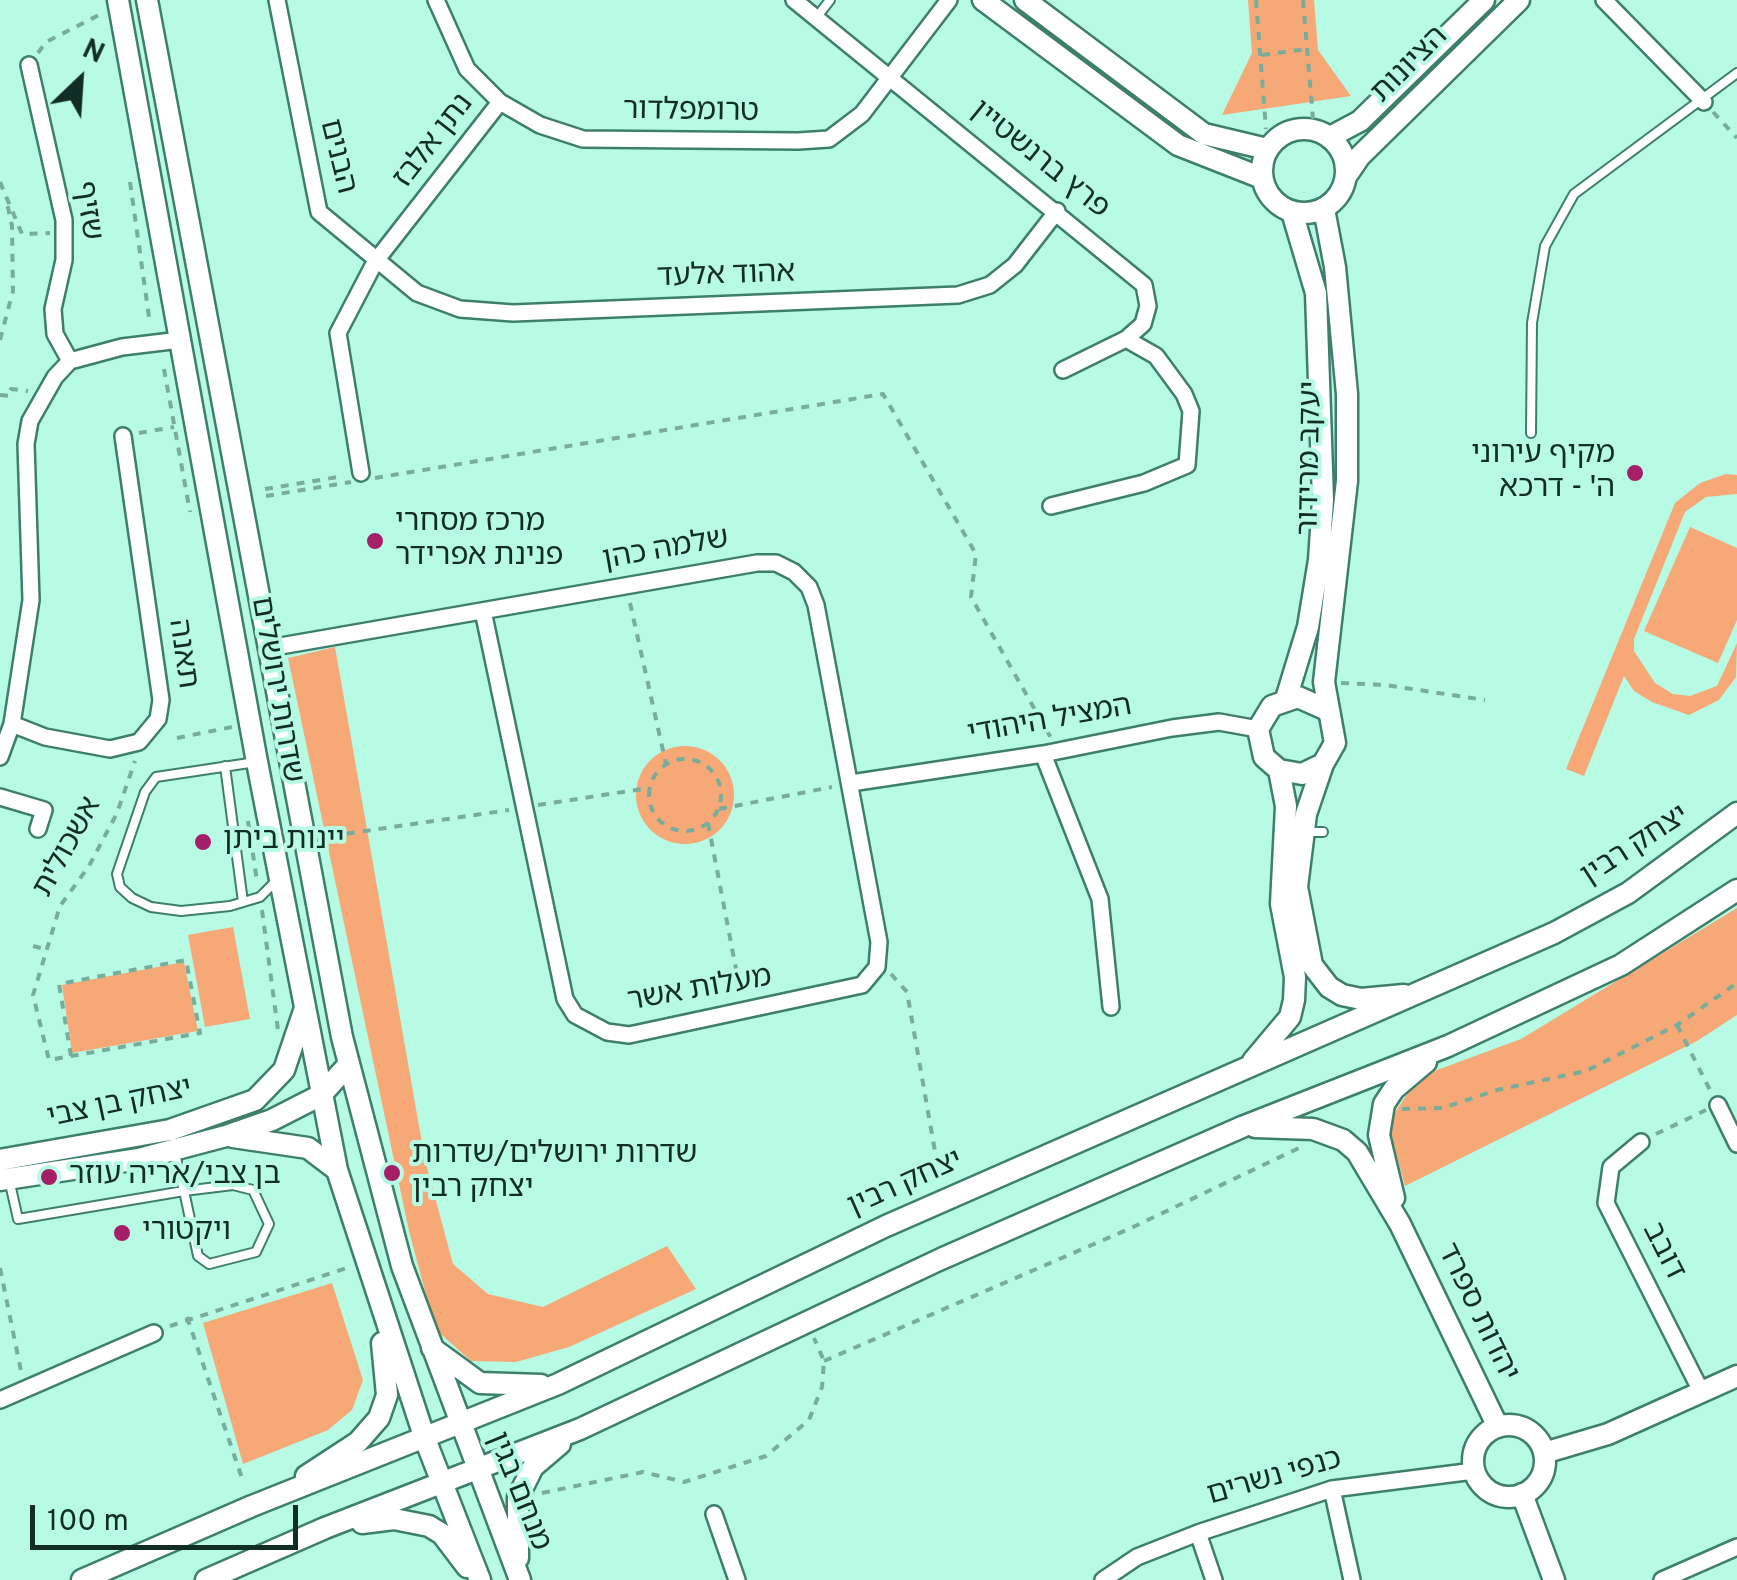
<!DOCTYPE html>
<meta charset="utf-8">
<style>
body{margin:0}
#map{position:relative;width:1737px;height:1580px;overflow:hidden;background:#b7fbe5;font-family:Overpass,sans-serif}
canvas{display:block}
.north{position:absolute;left:30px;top:30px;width:100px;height:100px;-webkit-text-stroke:8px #b7fbe5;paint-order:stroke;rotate:25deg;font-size:28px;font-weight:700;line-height:40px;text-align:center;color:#122d25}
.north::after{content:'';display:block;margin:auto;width:35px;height:45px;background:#122d25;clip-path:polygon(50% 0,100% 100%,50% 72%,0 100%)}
.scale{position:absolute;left:30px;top:1505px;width:268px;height:45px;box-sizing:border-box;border:5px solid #122d25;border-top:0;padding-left:12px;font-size:30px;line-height:35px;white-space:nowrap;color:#122d25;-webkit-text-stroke:8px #b7fbe5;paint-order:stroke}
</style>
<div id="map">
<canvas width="1737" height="1580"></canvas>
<div class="north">N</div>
<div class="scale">100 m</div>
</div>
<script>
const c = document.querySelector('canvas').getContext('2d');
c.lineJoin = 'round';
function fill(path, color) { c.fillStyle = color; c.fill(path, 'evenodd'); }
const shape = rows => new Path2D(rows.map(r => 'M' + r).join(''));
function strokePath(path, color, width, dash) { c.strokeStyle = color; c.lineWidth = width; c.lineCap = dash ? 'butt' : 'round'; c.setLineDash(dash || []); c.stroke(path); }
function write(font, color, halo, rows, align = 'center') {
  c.font = font + ' Overpass,"Noto Sans Hebrew",sans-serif'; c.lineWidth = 8; c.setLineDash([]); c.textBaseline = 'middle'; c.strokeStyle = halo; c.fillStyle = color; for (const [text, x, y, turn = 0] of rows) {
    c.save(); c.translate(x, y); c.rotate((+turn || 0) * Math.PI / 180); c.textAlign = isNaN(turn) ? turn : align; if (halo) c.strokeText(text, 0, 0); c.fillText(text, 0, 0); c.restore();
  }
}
fill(shape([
 [1248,0,1314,0,1318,50,1351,96,1222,115,1252,53],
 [1726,474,1737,475,1737,494,1706,497,1685,512,1634,639,1634,651,1655,683,1673,694,1690,696,1717,686,1737,643,1736,677,1719,700,1689,715,1652,702,1634,691,1624,676,1584,776,1566,769,1675,503,1700,483],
 [1690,527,1737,548,1737,620,1718,663,1644,631],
 [335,647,425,1160,453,1264,488,1294,543,1307,667,1246,696,1289,569,1347,516,1362,471,1361,435,1329,409,1231,288,658],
 '636 795a49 49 0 1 1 98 0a49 49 0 1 1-98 0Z',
 [1737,908,1737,1015,1697,1041,1405,1186,1388,1123,1418,1077,1521,1039],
 [233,927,250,1019,205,1027,188,935],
 [184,962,198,1031,72,1053,62,985],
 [332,1283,363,1380,352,1410,328,1430,243,1464,203,1323]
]), '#f6a877');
const lane = shape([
 [816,18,830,0],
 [1531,433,1532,323,1545,246,1574,194,1737,73],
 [256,762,156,777,145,792,117,874,120,887,132,898,151,907,181,911,230,906,260,897,276,881],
 [225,766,243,902],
 [1307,832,1323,832],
 [9,1179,18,1219,184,1191,233,1185,253,1190,269,1224,256,1252,209,1264,198,1256,184,1191,174,1150]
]);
const street = shape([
 [277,0,319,212,417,293,460,309,513,313,958,295,990,285,1015,265,1057,211],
 [436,0,467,69,500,102,540,125,583,139,798,141,829,139,862,114,949,0],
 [794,0,1144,285,1148,306,1143,324,1126,339,1063,370],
 [1604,0,1704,102],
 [29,65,64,220,64,260,53,309,55,334,70,361],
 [361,473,338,333,375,262,500,102],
 [1051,506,1144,483,1187,465,1191,411,1184,394,1156,356,1126,339],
 [269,648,757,563,776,563,794,572,809,587,816,605,879,942,877,967,862,985,629,1035,607,1032,575,1015,565,999,483,611],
 [12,724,45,737,110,749,139,742,158,719,161,700,123,436],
 [1043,754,1100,899,1111,1007],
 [0,757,12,724,31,600,26,444,30,421,55,377,70,361,122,347,180,340],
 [851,783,1043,754,1172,728,1219,722,1258,729],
 [0,797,44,810,38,829],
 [1718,1105,1737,1144],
 [1641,1142,1611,1167,1606,1203,1702,1393],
 [0,1400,154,1333],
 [1332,1489,1352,1580],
 [714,1514,737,1580],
 [1198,1533,1214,1580],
 [1103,1580,1137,1557,1198,1533,1332,1489,1474,1471],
 [1662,1580,1737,1547]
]);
const secondary = shape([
 [118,0,257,762,337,1170,425,1439,480,1580],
 [147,0,342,1037,402,1266,520,1580],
 [983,0,1178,145,1262,178],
 [1025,0,1204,134,1267,149],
 '1262 171a42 42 0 1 1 84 0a42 42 0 1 1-84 0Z',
 [1330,137,1360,121,1484,0],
 [1347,175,1360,156,1519,0],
 [1324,209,1335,267,1347,394,1347,481,1324,682,1335,743,1323,764,1302,774,1279,770,1264,757,1258,729,1272,706,1298,697,1325,709],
 [1286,699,1308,627,1319,560,1323,500,1316,293,1292,212],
 [1323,764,1306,814,1297,887,1312,965,1329,987,1342,995,1361,999,1404,995],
 [1253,1061,1290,1017,1294,1000,1295,977,1281,904,1286,806,1279,770],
 [1255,1127,1313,1129,1343,1140,1357,1152,1400,1224,1498,1427],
 [233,1137,308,1148,337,1170],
 [0,1160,170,1130,255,1100,284,1070,305,1008],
 [0,1180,139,1159,226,1136,272,1120,321,1095,349,1064],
 [1394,1198,1379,1135,1384,1104,1394,1089,1426,1062],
 [432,1348,480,1383,541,1385],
 '1473 1461a36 36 0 1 1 72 0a36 36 0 1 1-72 0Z',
 [1544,1453,1608,1434,1737,1376],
 [306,1476,358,1442,379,1418,387,1395,382,1343],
 [1522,1494,1554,1580],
 [362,1523,394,1519,429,1526,442,1534,467,1567],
 [518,1558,518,1497,533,1467,560,1444],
 [82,1580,252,1506,558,1384,886,1226,1554,933,1628,893,1737,813],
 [206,1580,325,1528,580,1429,941,1259,1242,1127,1448,1046,1621,965,1737,890]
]);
strokePath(lane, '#3e7f6c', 12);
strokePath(street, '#3e7f6c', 20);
strokePath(secondary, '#3e7f6c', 25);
strokePath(shape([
 [1256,0,1266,129],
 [1303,0,1313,119],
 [38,53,46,42,101,14],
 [1262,55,1307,49],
 [1713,112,1737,138],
 [0,182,22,234,50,233],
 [130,182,150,324],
 [0,340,13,291,12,226,6,198],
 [164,369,190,512],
 [0,395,10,396,11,389,28,391],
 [139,433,174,427],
 [375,478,883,394,976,554,971,597,1051,738],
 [265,489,344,476],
 [266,496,351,482],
 [630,603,666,764],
 [1341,683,1385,685,1485,700],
 [177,738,232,727],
 '649 795a36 36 0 1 1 72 0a36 36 0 1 1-72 0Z',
 [538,805,649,788],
 [719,809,832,787],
 [248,821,257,881],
 [708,823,741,995],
 [331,836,509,810],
 [262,910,278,1030],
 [33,946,45,949],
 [891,974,907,992,940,1180],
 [1677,1025,1711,1092],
 [71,1056,59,984,186,960,200,1033,49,1060,33,995,60,906,89,866,117,813,135,761],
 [1402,1109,1442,1108,1497,1090,1586,1071,1677,1025,1737,983],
 [1656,1134,1706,1110],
 [0,1268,22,1376],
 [187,1317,243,1481],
 [170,1326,350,1267],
 [824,1361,1131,1228,1299,1148],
 [542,1493,643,1472,684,1482,766,1456,809,1420,822,1387,824,1361,814,1338]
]), '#78ad9c', 4, [8, 8]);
strokePath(lane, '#fff', 8);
strokePath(street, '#fff', 15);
strokePath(secondary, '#fff', 20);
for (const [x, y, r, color] of [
 [1635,473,10,"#a51e68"],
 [375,541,10,"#a51e68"],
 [203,842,10,"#a51e68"],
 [392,1173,10,"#a51e68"],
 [49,1177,10,"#a51e68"],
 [122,1233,10,"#a51e68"]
]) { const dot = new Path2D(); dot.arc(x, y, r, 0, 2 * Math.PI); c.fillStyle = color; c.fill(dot); strokePath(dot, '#b7fbe5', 4); }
write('30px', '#122d25', '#b7fbe5', [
 ["הציונות",1411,66,-45],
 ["טרומפלדור",691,113,1],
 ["נתן אלבז",435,142,-52],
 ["הבנים",336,157,76],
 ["פרץ ברנשטיין",1039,161,39],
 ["שזיף",86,211,82],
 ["אהוד אלעד",726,277,-2],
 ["יעקב מרידור",1312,458,-89],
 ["שלמה כהן",666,551,-10],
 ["תאנה",181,654,82],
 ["שדרות ירושלים",275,690,80],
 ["המציל היהודי",1050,722,-10],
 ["יצחק רבין",1636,847,-33],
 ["אשכולית",69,848,-61],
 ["מעלות אשר",700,991,-10],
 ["יצחק בן צבי",120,1105,-12],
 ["יצחק רבין",906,1185,-24],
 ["דובב",1662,1252,63],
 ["יהדות ספרד",1476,1313,64],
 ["כנפי נשרים",1275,1479,-16],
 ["מנחם בגין",517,1492,68]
]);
write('30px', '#122d25', '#b7fbe5', [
 ["מקיף עירוני",1615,456,"right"],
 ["ה' - דרכא",1615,490,"right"],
 ["מרכז מסחרי",395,524],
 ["פנינת אפרידר",395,558],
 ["יינות ביתן",223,842],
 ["שדרות ירושלים/שדרות",412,1156],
 ["יצחק רבין",412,1190],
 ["בן צבי/אריה עוזר",69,1177],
 ["ויקטורי",142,1233]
], 'left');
</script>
